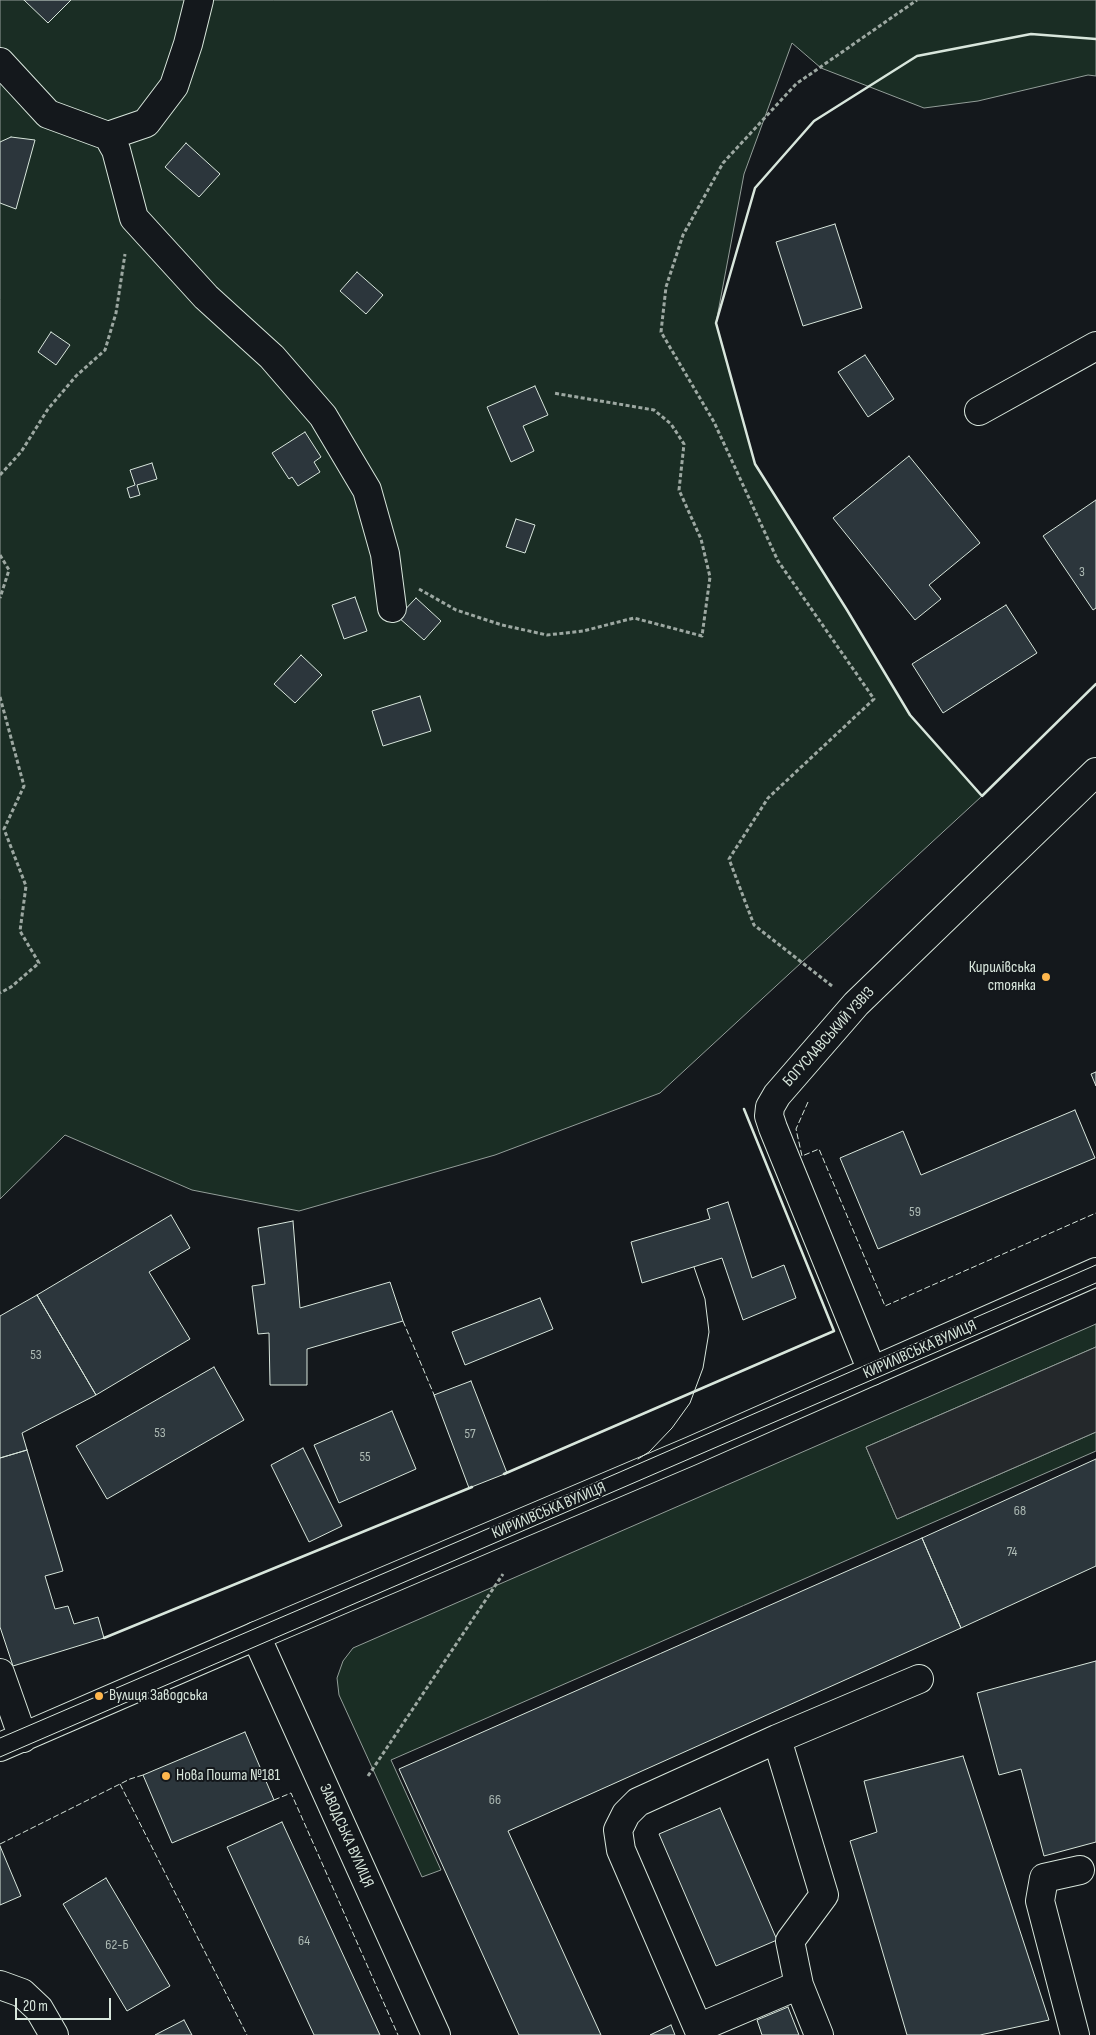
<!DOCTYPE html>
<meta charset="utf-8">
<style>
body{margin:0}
#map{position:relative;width:1096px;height:2035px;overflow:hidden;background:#14181c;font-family:"Sofia Sans Condensed",sans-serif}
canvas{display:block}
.scale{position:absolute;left:15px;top:1998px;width:96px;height:22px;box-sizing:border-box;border:2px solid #d8e6dc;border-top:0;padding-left:6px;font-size:15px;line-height:18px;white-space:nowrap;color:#d8e6dc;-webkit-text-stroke:4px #14181c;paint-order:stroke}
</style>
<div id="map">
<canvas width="1096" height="2035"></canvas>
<div class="scale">20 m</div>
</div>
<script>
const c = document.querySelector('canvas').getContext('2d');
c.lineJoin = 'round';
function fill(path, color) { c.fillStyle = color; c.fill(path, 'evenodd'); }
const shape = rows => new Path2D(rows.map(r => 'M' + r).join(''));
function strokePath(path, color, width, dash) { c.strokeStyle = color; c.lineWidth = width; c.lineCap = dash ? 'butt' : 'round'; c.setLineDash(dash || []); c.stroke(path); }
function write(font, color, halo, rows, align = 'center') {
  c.font = font + ' "Sofia Sans Condensed",sans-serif'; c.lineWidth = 4; c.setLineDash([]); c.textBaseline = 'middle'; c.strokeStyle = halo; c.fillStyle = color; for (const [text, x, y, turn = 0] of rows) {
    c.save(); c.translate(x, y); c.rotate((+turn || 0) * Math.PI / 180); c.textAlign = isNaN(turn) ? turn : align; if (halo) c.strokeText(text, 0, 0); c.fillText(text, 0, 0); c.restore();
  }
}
const green = shape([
 [0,0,1096,0,1096,76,1088,75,978,101,924,108,821,68,792,43,744,174,716,323,755,464,847,610,910,715,982,796,660,1093,495,1155,299,1211,192,1190,65,1135,0,1199,0,0],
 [1096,1324,1096,1347,866,1447,897,1519,1096,1432,1096,1451,391,1760,441,1870,422,1877,339,1695,337,1678,343,1661,353,1648,1096,1324]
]);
fill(green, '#1a2d24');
strokePath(green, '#939e99', 1);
const parking = shape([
 [1096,1347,1096,1432,897,1519,866,1447,1096,1347]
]);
fill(parking, '#24282b');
strokePath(parking, '#939e99', 1);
const building = shape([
 [24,0,71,0,48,23,24,0],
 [11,137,35,140,16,209,0,203,0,142,11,137],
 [186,143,220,174,199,197,165,167,186,143],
 [835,224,862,308,803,326,776,242,835,224],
 [357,272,383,295,366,314,340,291,357,272],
 [51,332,70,345,56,365,38,352,51,332],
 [865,355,894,399,868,417,838,372,865,355],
 [535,386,548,415,523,426,534,451,511,462,487,407,535,386],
 [305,432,321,457,314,462,320,472,298,486,292,477,289,479,272,453,305,432],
 [909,456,980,543,929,585,941,599,915,620,833,518,909,456],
 [152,463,157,479,137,485,140,495,130,498,127,488,135,485,130,470,152,463],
 [1096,500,1096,608,1093,610,1043,536,1096,500],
 [516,519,535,525,525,553,506,547,516,519],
 [355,597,367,631,344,639,332,605,355,597],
 [416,598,441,621,424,640,398,617,416,598],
 [1006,605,1037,653,943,713,912,664,1006,605],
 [301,655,322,675,295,703,274,684,301,655],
 [420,696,431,731,383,746,372,711,420,696],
 [1096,1072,1096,1086,1091,1074,1096,1072],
 [1075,1110,1095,1158,878,1249,840,1158,903,1131,921,1175,1075,1110],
 [728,1202,752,1278,784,1265,796,1298,743,1320,722,1258,642,1283,631,1242,710,1219,707,1209,728,1202],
 [171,1215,190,1248,149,1272,190,1339,96,1395,37,1295,171,1215],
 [293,1221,300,1308,390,1282,403,1321,307,1349,307,1385,270,1385,269,1333,258,1334,252,1286,265,1284,258,1228,293,1221],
 [37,1295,96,1395,22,1433,27,1450,0,1458,0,1316,37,1295],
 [540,1298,553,1329,465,1365,452,1332,540,1298],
 [214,1367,244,1420,107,1499,76,1446,214,1367],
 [471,1381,507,1473,469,1488,434,1395,471,1381],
 [392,1411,416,1469,339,1503,314,1445,392,1411],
 [303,1448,342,1526,309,1542,271,1465,303,1448],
 [27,1450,63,1571,45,1576,55,1609,68,1606,74,1624,98,1617,104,1638,13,1666,0,1627,0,1458,27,1450],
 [1096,1459,1096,1566,961,1628,922,1538,1096,1459],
 [922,1538,961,1628,508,1831,601,2035,519,2035,399,1769,922,1538],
 [1096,1661,1096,1842,1044,1856,1021,1769,999,1775,977,1693,1096,1661],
 [245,1732,274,1800,172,1843,143,1775,245,1732],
 [963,1756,1049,2020,980,2035,907,2035,850,1841,877,1832,864,1781,963,1756],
 [720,1808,777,1940,716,1966,659,1834,720,1808],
 [282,1822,380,2035,314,2035,227,1847,282,1822],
 [0,1846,21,1896,0,1905,0,1846],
 [106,1878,170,1986,127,2011,63,1904,106,1878],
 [788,2007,799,2035,762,2035,757,2020,788,2007],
 [184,2020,192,2035,155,2035,184,2020],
 [671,2025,675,2035,650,2035,671,2025]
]);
fill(building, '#2c363c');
strokePath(building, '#d8e6dc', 1);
const minor = shape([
 [0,62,48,114,108,136,116,150,134,218,206,297,272,357,323,416,367,490,385,554,392,608],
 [108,136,146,123,174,86,188,44,199,0],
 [979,411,1096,346],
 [872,1371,773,1128,769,1116,770,1107,777,1095,856,1004,1096,772],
 [0,1673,23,1738],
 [0,1747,256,1636],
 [0,1985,22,1993,39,2009,54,2035],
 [698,2028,799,1985],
 [701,2035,621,1850,618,1830,626,1814,638,1802,777,1739],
 [819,2035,799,1985,790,1941,824,1895,777,1739,919,1679],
 [1075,2035,1040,1901,1044,1878,1080,1870]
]);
const major = shape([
 [436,2035,256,1636,691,1451,1096,1272]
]);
strokePath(minor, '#d8e6dc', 30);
strokePath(major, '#d8e6dc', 30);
strokePath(shape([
 [0,475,21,452,48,409,76,376,105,350,116,313,125,254],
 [0,555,9,570,0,598],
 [419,589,456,610,502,625,547,635,583,631,634,618,702,636,710,577,701,539,679,490,684,444,671,424,654,410,553,393],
 [0,697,24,786,4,829,26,886,20,931,39,963,11,987,0,993],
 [832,986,754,925,729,859,768,798,874,699,778,561,714,422,661,332,666,287,683,235,723,163,796,84,917,0],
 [368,1776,503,1574]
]), '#9da8a2', 3, [4, 2.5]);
strokePath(minor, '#14181c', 28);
strokePath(major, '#14181c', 28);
strokePath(shape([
 [638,1459,649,1452,672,1428,690,1403,703,1368,709,1332,705,1299,694,1267],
 [0,1738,620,1472,1096,1265],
 [0,1757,1096,1283]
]), '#d8e6dc', 1);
strokePath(shape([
 [808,1102,796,1129,802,1156,819,1149,885,1306,1096,1213],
 [403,1321,435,1397],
 [120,1784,247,2035],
 [274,1800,291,1793,398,2035],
 [0,1844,130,1779,143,1775]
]), '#d8e6dc', 1, [6, 2.5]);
strokePath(shape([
 [1096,39,1031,34,917,56,814,121,755,188,716,323,755,464,847,610,910,715,982,796,1096,684],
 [504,1474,834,1331,744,1109],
 [104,1638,472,1487]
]), '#d8e6dc', 2.5);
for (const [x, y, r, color] of [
 [1046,977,5,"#ffb74d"],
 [99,1696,5,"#ffb74d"],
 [166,1776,5,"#ffb74d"]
]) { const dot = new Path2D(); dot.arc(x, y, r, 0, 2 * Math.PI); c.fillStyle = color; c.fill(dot); strokePath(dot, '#14181c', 2); }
write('14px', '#adbab4', null, [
 ["3",1082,572],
 ["59",915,1212],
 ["53",36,1355],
 ["53",160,1433],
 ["57",470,1434],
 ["55",365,1457],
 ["68",1020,1511],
 ["74",1012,1552],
 ["66",495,1800],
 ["64",304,1941],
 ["62-Б",117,1945]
]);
write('16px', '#d8e6dc', '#14181c', [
 ["Кирилівська",1036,968,"right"],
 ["стоянка",1036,986,"right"],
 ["Вулиця Заводська",109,1696],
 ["Нова Пошта №181",176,1776]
], 'left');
write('16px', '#d8e6dc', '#14181c', [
 ["БОГУСЛАВСЬКИЙ УЗВІЗ",829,1037,-48],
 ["КИРИЛІВСЬКА ВУЛИЦЯ",920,1350,-24],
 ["КИРИЛІВСЬКА ВУЛИЦЯ",549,1511,-23],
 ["ЗАВОДСЬКА ВУЛИЦЯ",346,1836,66]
]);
</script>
